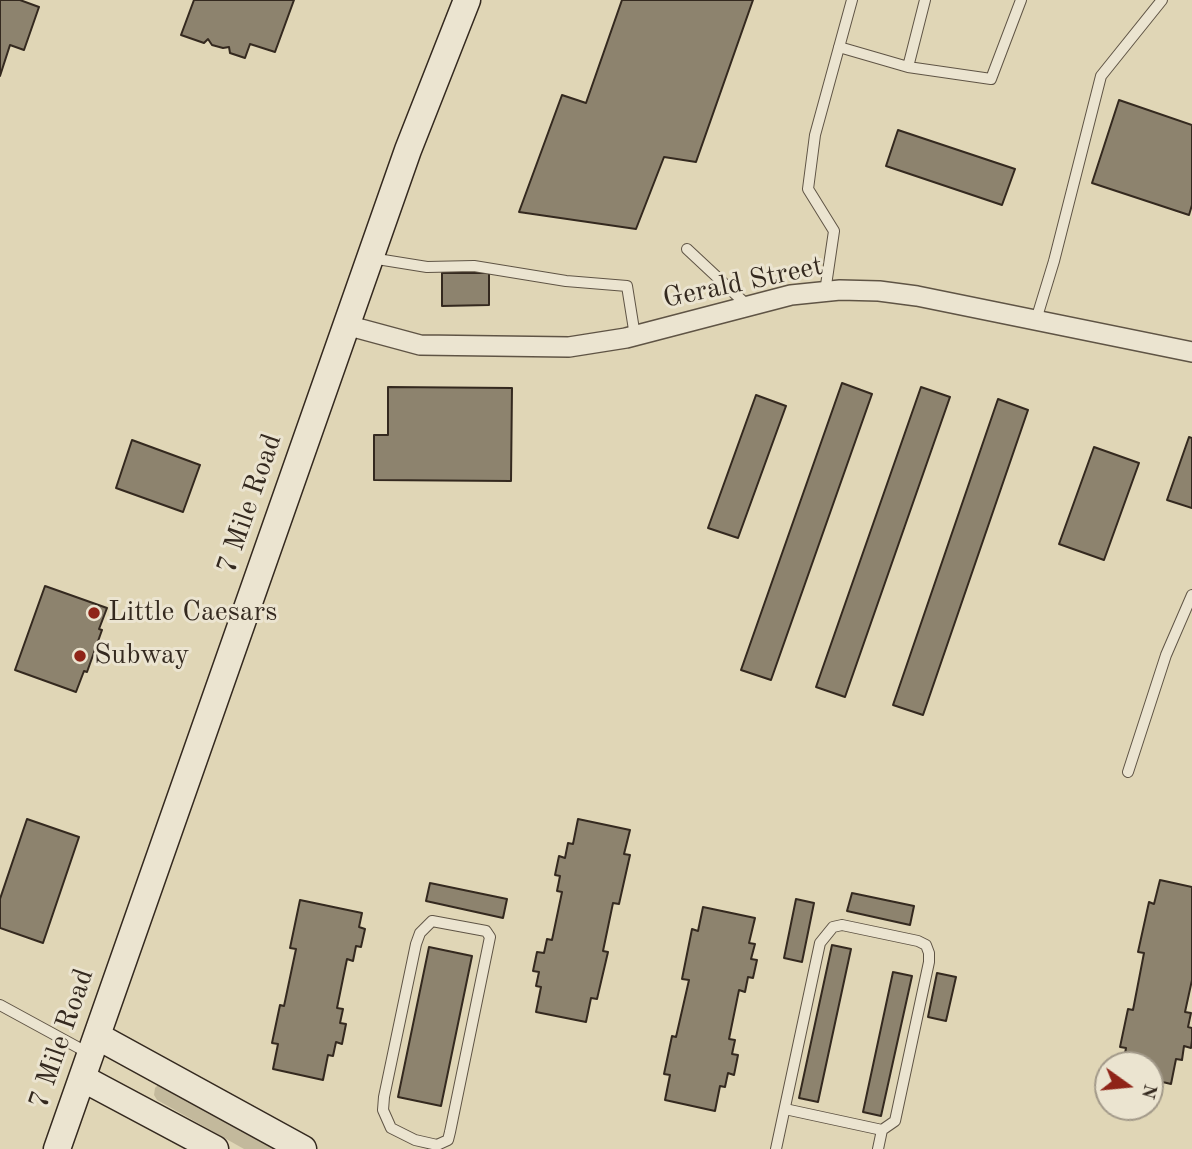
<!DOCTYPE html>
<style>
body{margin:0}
#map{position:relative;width:1192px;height:1149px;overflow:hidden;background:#e0d6b6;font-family:"Old Standard TT",serif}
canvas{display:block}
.north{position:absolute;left:1094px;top:1051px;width:70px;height:70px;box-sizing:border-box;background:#ebe4d0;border:2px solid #a29989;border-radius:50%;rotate:105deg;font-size:19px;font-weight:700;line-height:28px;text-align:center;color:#34291f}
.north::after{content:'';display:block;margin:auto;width:24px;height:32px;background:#8f2418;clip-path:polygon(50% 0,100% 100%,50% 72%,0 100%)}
</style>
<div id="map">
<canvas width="1192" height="1149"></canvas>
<div class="north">N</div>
</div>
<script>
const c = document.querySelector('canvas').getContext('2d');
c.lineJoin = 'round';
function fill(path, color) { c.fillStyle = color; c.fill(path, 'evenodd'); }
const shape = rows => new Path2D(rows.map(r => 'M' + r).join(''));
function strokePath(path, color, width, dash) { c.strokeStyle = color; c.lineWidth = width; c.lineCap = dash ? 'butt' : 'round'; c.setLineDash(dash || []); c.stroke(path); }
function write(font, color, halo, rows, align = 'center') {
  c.font = font + ' "Old Standard TT",serif'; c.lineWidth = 6; c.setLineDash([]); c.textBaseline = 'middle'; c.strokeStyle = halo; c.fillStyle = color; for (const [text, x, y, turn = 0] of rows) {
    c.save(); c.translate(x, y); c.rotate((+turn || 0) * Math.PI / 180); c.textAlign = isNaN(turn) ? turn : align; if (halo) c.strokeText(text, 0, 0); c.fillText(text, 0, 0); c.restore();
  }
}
fill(shape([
 [160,1083,283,1149,244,1149,157,1100,154,1095,155,1088]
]), '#c3b99c');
const building = shape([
 [0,0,20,0,39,7,24,50,10,45,0,76,0,0],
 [194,0,294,0,275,52,250,44,245,58,230,53,229,47,223,48,212,45,208,39,204,43,181,35,194,0],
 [622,0,753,0,696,162,664,157,636,229,519,212,562,95,586,103,622,0],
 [1119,100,1192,125,1192,205,1189,215,1092,183,1119,100],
 [898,130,1015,169,1002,205,886,166,898,130],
 [442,273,489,273,489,305,442,306,442,273],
 [842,383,872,394,771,680,741,670,842,383],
 [388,387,512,388,511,481,374,480,374,435,388,435,388,387],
 [921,387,950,397,845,697,816,687,921,387],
 [756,395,786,406,738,538,708,528,756,395],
 [998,399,1028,410,923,715,893,705,998,399],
 [1189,437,1192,438,1192,508,1167,500,1189,437],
 [132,440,200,465,183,512,116,488,132,440],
 [1094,447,1139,463,1104,560,1059,544,1094,447],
 [45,586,107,608,99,629,102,630,87,672,84,671,76,692,15,670,45,586],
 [27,819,79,837,43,943,0,928,0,899,27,819],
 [578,819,630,830,624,854,630,855,619,904,613,903,603,951,608,952,597,999,591,998,586,1022,536,1012,541,987,536,986,539,972,533,971,537,952,544,953,547,939,552,940,562,892,557,891,560,876,555,875,559,856,565,858,568,843,573,844,578,819],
 [1160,880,1192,887,1192,980,1185,1012,1191,1013,1188,1027,1192,1028,1192,1040,1191,1048,1184,1046,1182,1060,1176,1059,1171,1084,1150,1079,1150,1065,1123,1065,1126,1048,1120,1047,1128,1009,1133,1010,1144,953,1138,952,1149,902,1154,904,1160,880],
 [430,883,507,899,503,918,426,901,430,883],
 [852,893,914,906,910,925,847,911,852,893],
 [796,899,814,903,802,962,784,958,796,899],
 [300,900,362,913,359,927,365,929,361,947,356,946,353,961,347,959,337,1008,343,1009,340,1023,346,1024,342,1044,336,1042,333,1056,328,1055,323,1080,273,1069,278,1044,272,1043,280,1005,284,1006,296,949,290,948,300,900],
 [703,907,755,918,749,943,755,944,751,959,757,960,753,978,748,977,745,992,739,990,729,1039,735,1040,732,1054,738,1055,734,1075,728,1073,725,1087,720,1086,715,1111,665,1100,670,1075,664,1074,672,1036,676,1037,689,980,682,979,692,929,698,931,703,907],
 [832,945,851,949,818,1102,799,1098,832,945],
 [429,947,472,956,441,1106,398,1097,429,947],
 [893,972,912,976,881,1116,863,1112,893,972],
 [937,973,956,977,946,1021,928,1017,937,973]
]);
fill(building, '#8d836e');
strokePath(building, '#34291f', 2);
const lane = shape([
 [839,47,908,67,925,0],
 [908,67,991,79,1021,0],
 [687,249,748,306],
 [371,258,427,267,474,266,566,281,627,286,635,336],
 [825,292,834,231,808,189,815,135,852,0],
 [1036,320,1054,261,1101,76,1162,0],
 [1128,772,1166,655,1192,595],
 [432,921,486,931,490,937,450,1132,448,1140,437,1145,415,1140,391,1128,383,1110,384,1097,416,944,420,933,432,921],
 [0,1005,90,1054],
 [785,1109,882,1130],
 [776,1149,820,943,833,927,842,925,918,941,926,945,929,953,929,962,895,1121,882,1130,878,1149]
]);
const street = shape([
 [346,325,420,345,569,347,626,338,791,295,840,290,879,291,917,296,1192,352]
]);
const secondary = shape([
 [97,1036,303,1149],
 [82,1078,215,1149],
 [57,1149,408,150,467,0]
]);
strokePath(lane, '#5f5445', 12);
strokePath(street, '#5f5445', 22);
strokePath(secondary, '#34291f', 29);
strokePath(lane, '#ebe4d0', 10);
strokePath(street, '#ebe4d0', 19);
strokePath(secondary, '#ebe4d0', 26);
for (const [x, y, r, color] of [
 [94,613,7,"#8f2418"],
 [80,656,7,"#8f2418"]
]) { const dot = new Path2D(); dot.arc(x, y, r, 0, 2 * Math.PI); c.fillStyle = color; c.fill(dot); strokePath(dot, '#ebe4d0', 2.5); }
write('28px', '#34291f', '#ebe4d0', [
 ["Gerald Street",743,283,-12],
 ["7 Mile Road",250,504,-71],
 ["7 Mile Road",62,1039,-71]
]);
write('28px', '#34291f', '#ebe4d0', [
 ["Little Caesars",108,613],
 ["Subway",94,656]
], 'left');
</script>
